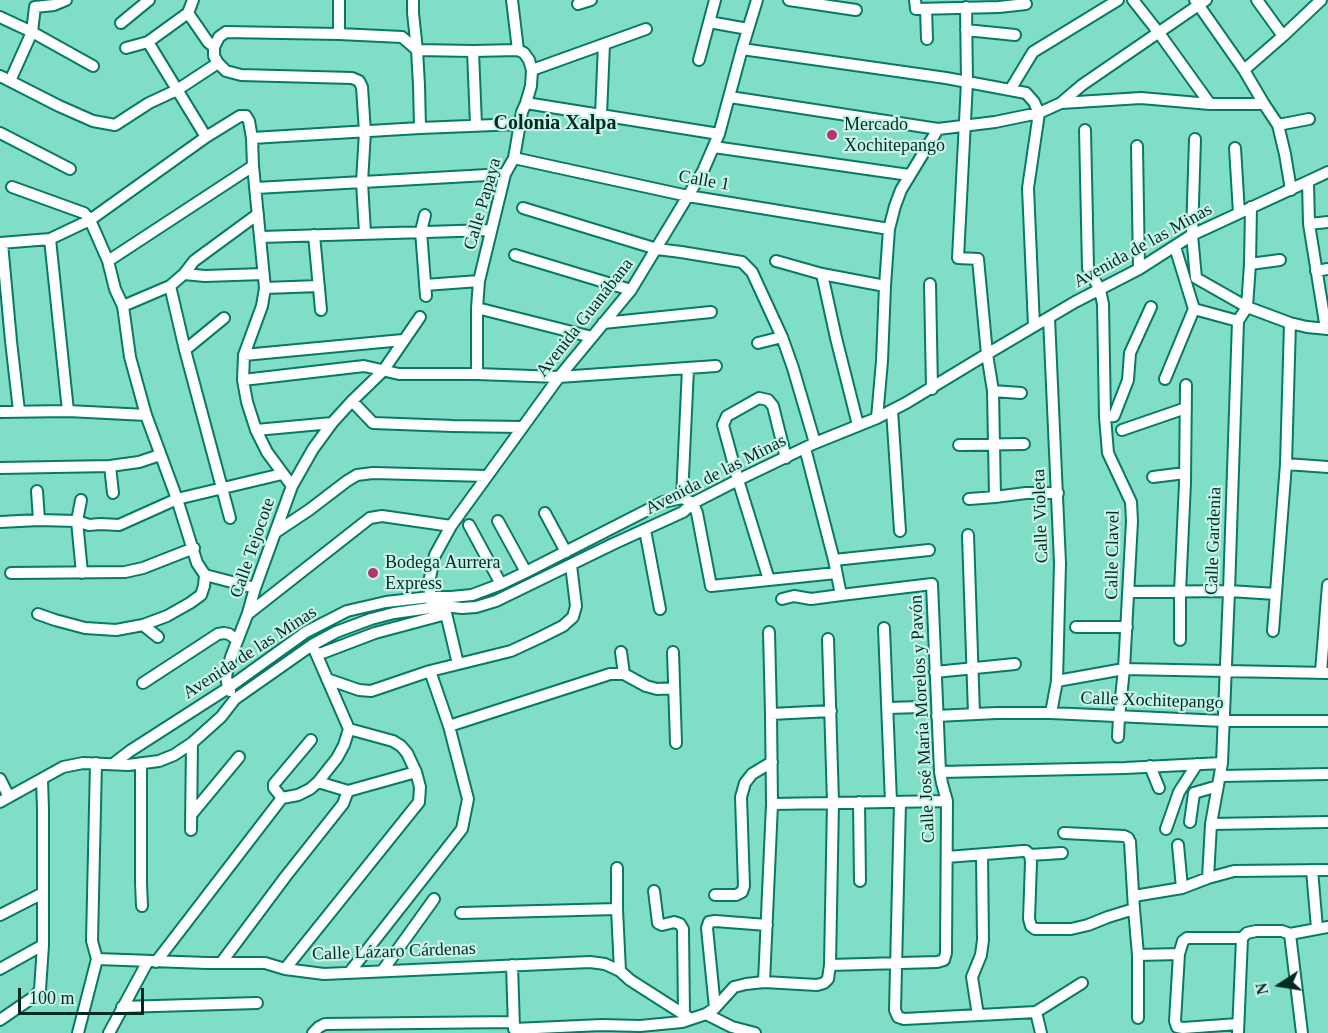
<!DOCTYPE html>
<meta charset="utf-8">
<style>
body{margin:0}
#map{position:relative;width:1328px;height:1033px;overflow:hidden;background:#80ddc6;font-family:Georgia,serif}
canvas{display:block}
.north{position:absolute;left:1250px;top:955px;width:60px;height:60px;-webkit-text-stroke:4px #c8f4e7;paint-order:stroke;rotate:258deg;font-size:16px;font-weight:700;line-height:24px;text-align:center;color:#002b22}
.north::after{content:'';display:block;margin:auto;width:21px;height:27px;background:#002b22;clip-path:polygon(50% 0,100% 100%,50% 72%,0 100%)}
.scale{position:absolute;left:18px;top:988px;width:126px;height:27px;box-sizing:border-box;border:3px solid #002b22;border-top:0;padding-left:8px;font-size:18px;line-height:21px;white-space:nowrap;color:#002b22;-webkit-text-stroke:4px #c8f4e7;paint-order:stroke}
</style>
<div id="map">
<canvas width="1328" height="1033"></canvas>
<div class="north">N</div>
<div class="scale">100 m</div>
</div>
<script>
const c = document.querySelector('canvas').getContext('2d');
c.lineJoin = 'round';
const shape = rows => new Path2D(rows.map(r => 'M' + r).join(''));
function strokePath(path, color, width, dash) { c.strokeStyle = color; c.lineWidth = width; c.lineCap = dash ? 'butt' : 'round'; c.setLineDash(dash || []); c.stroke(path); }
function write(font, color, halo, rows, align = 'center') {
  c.font = font + ' Georgia,serif'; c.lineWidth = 4.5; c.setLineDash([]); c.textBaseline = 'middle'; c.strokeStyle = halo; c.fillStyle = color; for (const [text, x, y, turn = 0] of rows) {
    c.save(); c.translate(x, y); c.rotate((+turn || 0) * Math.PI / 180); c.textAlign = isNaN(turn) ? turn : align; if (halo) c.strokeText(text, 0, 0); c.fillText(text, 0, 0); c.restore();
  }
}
const minor = shape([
 [339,0,339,34],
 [413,0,413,13,417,50,419,85,420,128],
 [512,0,518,50],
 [789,0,856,10],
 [915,0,916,9,999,7,1026,4],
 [1133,0,1159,33,1210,104],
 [1195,0,1244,70,1264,104,1278,125,1285,154,1291,190],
 [1257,0,1283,36],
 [578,4,591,0],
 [966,7,967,82,958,258,978,259,987,354,993,391,995,497],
 [926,9,927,39],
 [188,13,208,42,214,47],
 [0,17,32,32,93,66],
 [709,22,748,29],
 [121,23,149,0],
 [966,30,1015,35],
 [148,42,206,137],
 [126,48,148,42,188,13,193,0],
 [742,49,946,78,1026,93,1034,102,1039,113,1028,188,1034,326],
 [473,51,476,125],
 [699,60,715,0],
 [532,70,646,29],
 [1244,70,1283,36,1321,0],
 [0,76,59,106,93,121,115,125,149,103,177,90,218,63],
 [10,81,32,32,35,7,54,5,66,0],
 [1010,90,1033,52,1118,0],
 [730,97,938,129,995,122,1024,116,1039,113,1061,103,1141,98,1210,104,1264,104],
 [1062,102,1082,85,1206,0],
 [526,103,719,134],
 [601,115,604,44],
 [1278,125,1309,119],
 [1085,130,1088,268,1100,290,1103,304,1105,417,1108,453,1131,502,1132,521,1124,669,1119,717,1118,737],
 [0,133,70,169],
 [252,138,420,128,519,124],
 [1195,139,1192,235,1196,278,1247,307,1290,323,1307,327,1328,329],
 [1137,146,1139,269],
 [714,147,909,175],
 [1235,148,1239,213],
 [514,158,688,196,889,229],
 [1308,182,1309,224,1326,329],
 [12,187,84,213,90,220,108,261,115,289,123,306,130,357,146,415,177,499,197,563,205,575,255,588],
 [256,188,505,174],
 [523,208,657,249,681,252,742,262,752,272,782,337,793,368,815,443],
 [425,215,421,231,426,296],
 [1309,224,1328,222],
 [365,233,362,182,365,132,362,87,359,81,352,78,241,75,226,71,218,63,214,56,214,47,219,37,226,32,339,34,402,37,417,50,473,51,518,50],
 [314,235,321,310],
 [261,237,491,230],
 [50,239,68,411],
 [0,243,50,239,90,220,206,137,240,116,246,116,249,121,252,138,253,166,265,288,262,306,244,355,243,380,247,402,256,430,267,452,292,486],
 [2,243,11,341,19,411],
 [1175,247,1194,309],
 [515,255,631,290],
 [108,261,253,166],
 [776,261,822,274,885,286],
 [1250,264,1280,260],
 [1316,271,1328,269],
 [184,274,205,276,263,274],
 [822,274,836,338,858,425],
 [930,284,932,389],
 [425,285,479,281],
 [170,286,185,350,230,518],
 [265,288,319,286],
 [123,306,170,286,184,274,194,261,258,214],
 [477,308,592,337],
 [1194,309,1238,321],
 [1049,318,1060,563,1057,681,1051,713],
 [603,323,711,312],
 [758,343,782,337],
 [185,350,224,318],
 [244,355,403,340],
 [688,368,682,498,693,503,697,513,711,586,836,573],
 [477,374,477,308,479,281,505,174,514,158,522,112,526,103,531,86,532,70,529,60,524,53,518,50],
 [1165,379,1194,309],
 [243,380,364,366,399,374,477,374,559,377,716,366],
 [993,391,1021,393],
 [352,401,373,423,453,426,522,427],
 [892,410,900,531],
 [0,412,68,411,146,415],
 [1105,417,1114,416,1128,380,1130,353,1151,307],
 [877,418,882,361,885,286,889,229,895,206,901,190,938,129],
 [256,430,332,423],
 [1122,430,1186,408],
 [959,445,1024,444],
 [805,448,834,560,841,595,932,584,940,772,942,783,947,801,946,953,944,960,937,962,830,965],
 [1286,464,1328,467],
 [110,466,113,493],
 [0,468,110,466,139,462,160,455],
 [1153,477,1185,473],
 [37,491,39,520],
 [969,499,995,497,1026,493,1058,493],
 [81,500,77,521,82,573],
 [545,513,566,552],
 [498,521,526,572],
 [0,522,39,520,77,521,89,525,100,524,119,525,177,499,282,474],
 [469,525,501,584],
 [645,530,660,609],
 [276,532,309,510,347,481,357,475,373,473,487,476],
 [968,535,974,714],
 [834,560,929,550],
 [11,573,125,572,143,568,194,548],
 [769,580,738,480,723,425,727,416,759,398,768,400,773,406,786,458],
 [1129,592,1229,591,1276,594],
 [782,599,794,596,811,599,841,595],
 [432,607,429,582,435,555,451,526,559,377,631,290,703,171,719,134,742,49,757,0],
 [445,609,458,664],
 [249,613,370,518,382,516,451,526],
 [38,614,55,620,85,628,116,630,143,625,167,616,190,603,201,595,204,586,205,575],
 [143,625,158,637],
 [1076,627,1127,627],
 [884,628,891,802],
 [1273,631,1286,464,1290,323],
 [769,632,771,714,831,711],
 [1180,640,1180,592,1185,483,1186,385],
 [315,651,349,729],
 [621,652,624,674],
 [673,652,676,743],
 [317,655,375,633,446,614],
 [935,672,1015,664],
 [1321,672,1328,585],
 [327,679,359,690,371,691,430,671,511,651,539,638,563,626,573,617,576,606,571,565],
 [1057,681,1124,669,1328,673],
 [143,683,218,634,224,633,229,634,237,640],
 [230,691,228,688,226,676,231,657,248,613,255,588,292,486,313,449,332,423,352,401,383,371,420,317],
 [888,708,920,707],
 [937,716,996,713,1051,713,1223,721,1328,721],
 [449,726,610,674,624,674,646,686,657,689,674,688],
 [113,764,130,751,228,688,306,632,347,611,386,602,430,597,451,597,472,595,501,584,526,572,663,502,682,498],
 [141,764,141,883,142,906],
 [1150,766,1159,788],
 [940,772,1125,768,1222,763],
 [1220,776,1328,774],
 [0,779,9,797],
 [318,782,348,791,416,772],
 [282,798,274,788,274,784,311,740],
 [0,802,63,767,83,763,128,765,159,761,174,755,192,743,221,717,235,699,312,645,336,632,371,619,394,613,444,606,462,608,476,607,496,601,613,544,683,512,693,503,738,480,815,443,877,418,906,403,987,354,1075,302,1139,269,1192,235,1328,172],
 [859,802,860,881],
 [900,802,895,1010,898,1017,904,1019,1036,1012,1082,983],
 [772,804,947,801],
 [191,815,239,757],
 [1190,822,1194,793,1218,786],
 [1211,824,1328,822],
 [1166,829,1179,792,1197,764],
 [191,830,192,743],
 [1064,833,1124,836,1128,838,1130,842,1134,909,1138,955,1138,1018],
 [1178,845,1182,888],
 [1030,855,1031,862,1029,919,1031,926,1035,929,1071,929,1088,925,1108,917,1134,909],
 [947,857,1023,851,1026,851,1030,855,1062,853],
 [617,868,617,909,620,971],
 [1312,870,1317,928],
 [1208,878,1211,824,1222,763,1229,591,1238,321,1247,307,1250,264,1251,207],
 [654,891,658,923,662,925,674,922,680,924,683,929,684,1015],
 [715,895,736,895,742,892,744,886,741,797,745,783,752,774,772,762],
 [1134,896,1182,888,1208,878,1234,871,1328,870],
 [461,913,617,909],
 [0,915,43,893],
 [1290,934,1302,1033],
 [1242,938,1247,933,1256,931,1282,931,1290,934,1328,927],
 [1138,955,1179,954],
 [97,959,207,963,265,963,285,969,324,974,590,962,605,964,620,971,630,980,691,1019],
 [156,962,282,798,298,795,310,789,318,782,337,758,344,745,349,729],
 [221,963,286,876,343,804,348,791],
 [512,965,514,1028],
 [0,969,43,945],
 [285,969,419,802,420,787,416,772,407,753,401,746,393,741,349,729],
 [383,970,434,899],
 [349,973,462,829,468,799,449,726,430,671],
 [764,982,772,804,771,714],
 [122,1007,257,1003],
 [715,1008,707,928,709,922,715,921,767,925],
 [1036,1012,1041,1033],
 [706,1014,732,1027,755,1033],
 [978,1015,972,977,981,955,983,940,982,855],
 [0,1020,35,996,40,990,43,945,43,809,42,780],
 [1238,1024,1183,1028,1177,1027,1175,1021,1179,954,1183,941,1187,938,1242,938],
 [514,1029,602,1025,640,1026,682,1022,706,1014,715,1008,734,987,746,984,764,982,817,985,824,983,828,979,830,965,833,802,828,639],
 [78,1033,97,959,92,941,96,763],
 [109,1033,148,961],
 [313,1033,319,1027,325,1024,513,1022],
 [1238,1033,1242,938]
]);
strokePath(minor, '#067a66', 14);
strokePath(minor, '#fff', 10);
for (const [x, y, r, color] of [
 [832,135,6,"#b83171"],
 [373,573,6,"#b83171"]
]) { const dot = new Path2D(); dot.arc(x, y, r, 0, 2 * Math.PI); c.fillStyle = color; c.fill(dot); strokePath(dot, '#c8f4e7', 2); }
write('18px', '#002b22', '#c8f4e7', [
 ["Mercado",844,125],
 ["Xochitepango",844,146],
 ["Bodega Aurrera",385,563],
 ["Express",385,584]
], 'left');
write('18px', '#002b22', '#c8f4e7', [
 ["Calle 1",704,181,10],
 ["Calle Papaya",483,204,-74],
 ["Avenida de las Minas",1143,246,-29],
 ["Avenida Guanábana",585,318,-52],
 ["Avenida de las Minas",716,475,-27],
 ["Calle Violeta",1041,516,-92],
 ["Calle Gardenia",1214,541,-88],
 ["Calle Tejocote",253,548,-71],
 ["Calle Clavel",1113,555,-89],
 ["Avenida de las Minas",250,653,-33],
 ["Calle Xochitepango",1152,701,2],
 ["Calle José María Morelos y Pavón",923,719,-93],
 ["Calle Lázaro Cárdenas",394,952,-2]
]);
write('bold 20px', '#002b22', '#c8f4e7', [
 ["Colonia Xalpa",555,124]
]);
</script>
